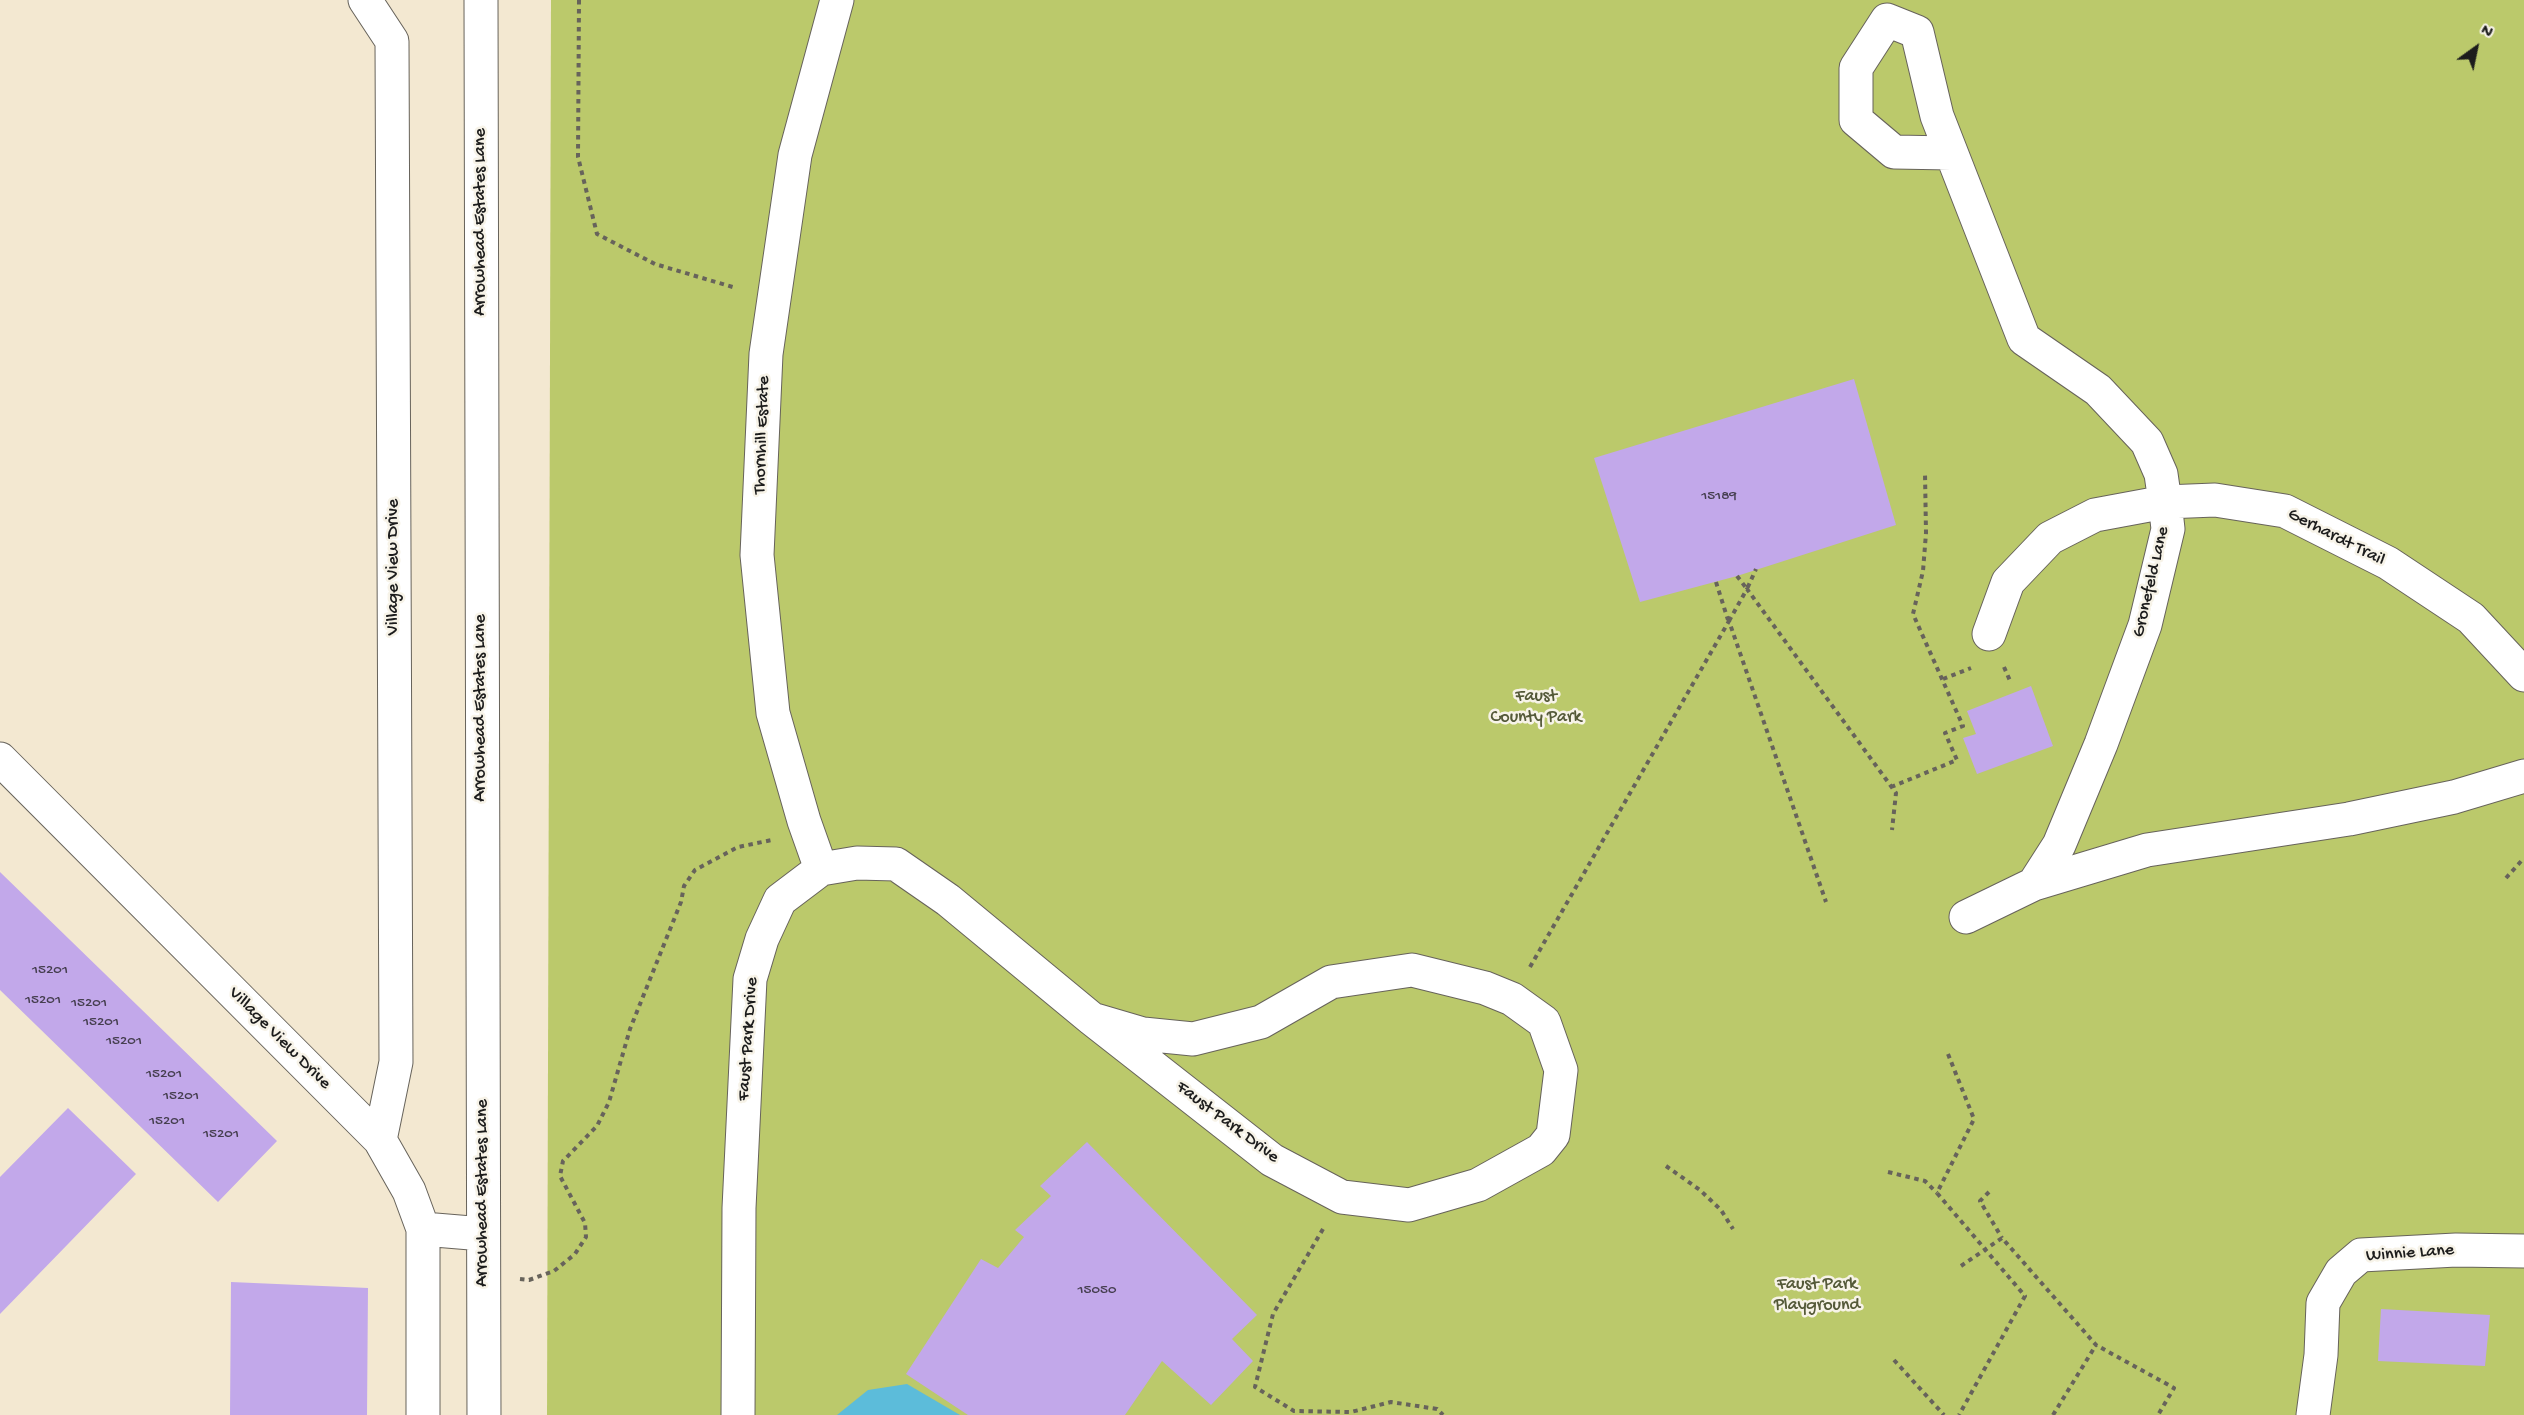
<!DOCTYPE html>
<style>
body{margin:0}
#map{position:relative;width:2524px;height:1415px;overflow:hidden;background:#f3e8d1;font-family:"Gochi Hand",sans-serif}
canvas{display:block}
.north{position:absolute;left:2446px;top:18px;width:60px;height:60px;-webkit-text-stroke:4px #f7f3e8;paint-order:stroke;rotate:33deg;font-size:16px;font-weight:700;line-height:24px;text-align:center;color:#1c1c1c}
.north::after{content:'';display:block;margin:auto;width:21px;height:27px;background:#1c1c1c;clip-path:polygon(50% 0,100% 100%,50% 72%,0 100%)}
</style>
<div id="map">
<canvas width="2524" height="1415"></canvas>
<div class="north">N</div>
</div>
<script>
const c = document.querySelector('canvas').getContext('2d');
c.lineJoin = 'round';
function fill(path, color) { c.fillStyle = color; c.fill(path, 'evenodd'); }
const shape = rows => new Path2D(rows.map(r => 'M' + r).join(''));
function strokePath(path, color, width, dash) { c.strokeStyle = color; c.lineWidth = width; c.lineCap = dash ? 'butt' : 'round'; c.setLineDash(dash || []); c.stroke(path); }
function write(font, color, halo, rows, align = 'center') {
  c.font = font + ' "Gochi Hand",sans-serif'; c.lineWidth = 5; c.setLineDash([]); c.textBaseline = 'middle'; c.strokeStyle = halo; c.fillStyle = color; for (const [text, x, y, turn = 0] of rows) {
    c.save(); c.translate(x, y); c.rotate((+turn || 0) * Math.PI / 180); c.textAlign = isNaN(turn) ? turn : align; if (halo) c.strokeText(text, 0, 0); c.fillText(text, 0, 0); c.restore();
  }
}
fill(shape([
 [551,0,2524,0,2524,1415,547,1415]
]), '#bbc96b');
fill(shape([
 [907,1384,960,1415,837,1415,868,1390]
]), '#5cbcda');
fill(shape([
 [1854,379,1896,525,1737,576,1640,602,1594,458],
 [2031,686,2053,746,1977,774,1963,738,1976,734,1967,711],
 [0,872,277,1141,218,1202,0,990],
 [68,1108,136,1174,0,1314,0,1177],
 [1087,1142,1257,1315,1232,1339,1253,1361,1211,1405,1162,1361,1125,1415,968,1415,906,1374,981,1259,998,1268,1024,1237,1015,1230,1051,1196,1040,1186],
 [231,1282,368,1288,367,1415,230,1415],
 [2381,1309,2490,1315,2485,1366,2378,1361]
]), '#c2a8ea');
const minor = shape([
 [365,0,392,41,396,1062,380,1140],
 [481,0,484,1415],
 [1951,153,1894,152,1856,120,1856,68,1887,20,1917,32,1937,116,2024,339,2098,390,2147,442,2161,474,2165,502,2168,529,2145,625,2101,744,2059,845,2034,884],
 [1989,634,2008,582,2050,538,2095,515,2165,502,2215,500,2285,511,2388,563,2471,618,2524,675],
 [0,759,380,1140,409,1191,423,1229,423,1415],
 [821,869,804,821,773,713,757,555,766,354,795,155,837,0],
 [1966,917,2034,884,2147,850,2349,819,2454,797,2524,776],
 [423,1229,483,1234],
 [738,1415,739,1208,750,979,762,939,780,900,821,869,857,863,896,864,948,900,1092,1019,1272,1160,1342,1197,1409,1205,1478,1185,1541,1150,1553,1135,1561,1070,1544,1022,1512,999,1485,988,1412,970,1331,982,1261,1022,1193,1039,1143,1034,1092,1019],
 [2313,1415,2321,1355,2323,1303,2341,1272,2361,1255,2456,1250,2524,1251]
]);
strokePath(minor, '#67635b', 35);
strokePath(shape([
 [579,0,578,157,597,234,655,264,736,288],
 [1737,576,1747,589,1756,569],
 [1716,582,1728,620],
 [1729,621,1747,589,1896,793,1892,830],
 [2004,667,2011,683],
 [1943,679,1971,668],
 [1891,787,1957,760,1945,733,1963,726,1913,614,1923,571,1926,533,1925,473],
 [2506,878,2524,858],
 [1530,967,1729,621,1826,902],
 [1948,1054,1974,1119,1937,1193,2025,1296,1959,1415],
 [1666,1166,1700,1190,1721,1210,1733,1229],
 [1888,1172,1925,1181,1937,1193],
 [1989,1192,1980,1201,2002,1238],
 [1323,1229,1273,1314,1255,1387,1294,1411,1351,1412,1391,1402,1437,1409,1443,1415],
 [1961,1266,2002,1238,2096,1345,2174,1388,2158,1415],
 [520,1279,529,1280,554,1271,575,1254,586,1237,585,1223,560,1176,563,1161,597,1126,609,1102,630,1029,681,902,684,886,695,870,738,847,772,840],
 [1894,1360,1944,1415],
 [2053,1415,2096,1345]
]), '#67635b', 4, [4.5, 4.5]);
strokePath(minor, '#fff', 33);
write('15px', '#463f50', null, [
 ["15189",1719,497],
 ["15201",50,971],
 ["15201",43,1001],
 ["15201",89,1004],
 ["15201",101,1023],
 ["15201",124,1042],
 ["15201",164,1075],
 ["15201",181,1097],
 ["15201",167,1122],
 ["15201",221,1135],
 ["15050",1097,1291]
]);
write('18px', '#1c1c1c', '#f7f3e8', [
 ["Arrowhead Estates Lane",481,222,-90],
 ["Thornhill Estate",763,435,-88],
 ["Gerhardt Trail",2336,538,27],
 ["Village View Drive",394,567,-90],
 ["Gronefeld Lane",2152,582,-77],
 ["Arrowhead Estates Lane",481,708,-90],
 ["Village View Drive",279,1039,45],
 ["Faust Park Drive",749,1039,-86],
 ["Faust Park Drive",1227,1123,37],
 ["Arrowhead Estates Lane",483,1193,-90],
 ["Winnie Lane",2410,1254,-4]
]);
write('18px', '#545938', '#f7f3e8', [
 ["Faust",1536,697],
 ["County Park",1536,718],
 ["Faust Park",1817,1285],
 ["Playground",1817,1306]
]);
</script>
